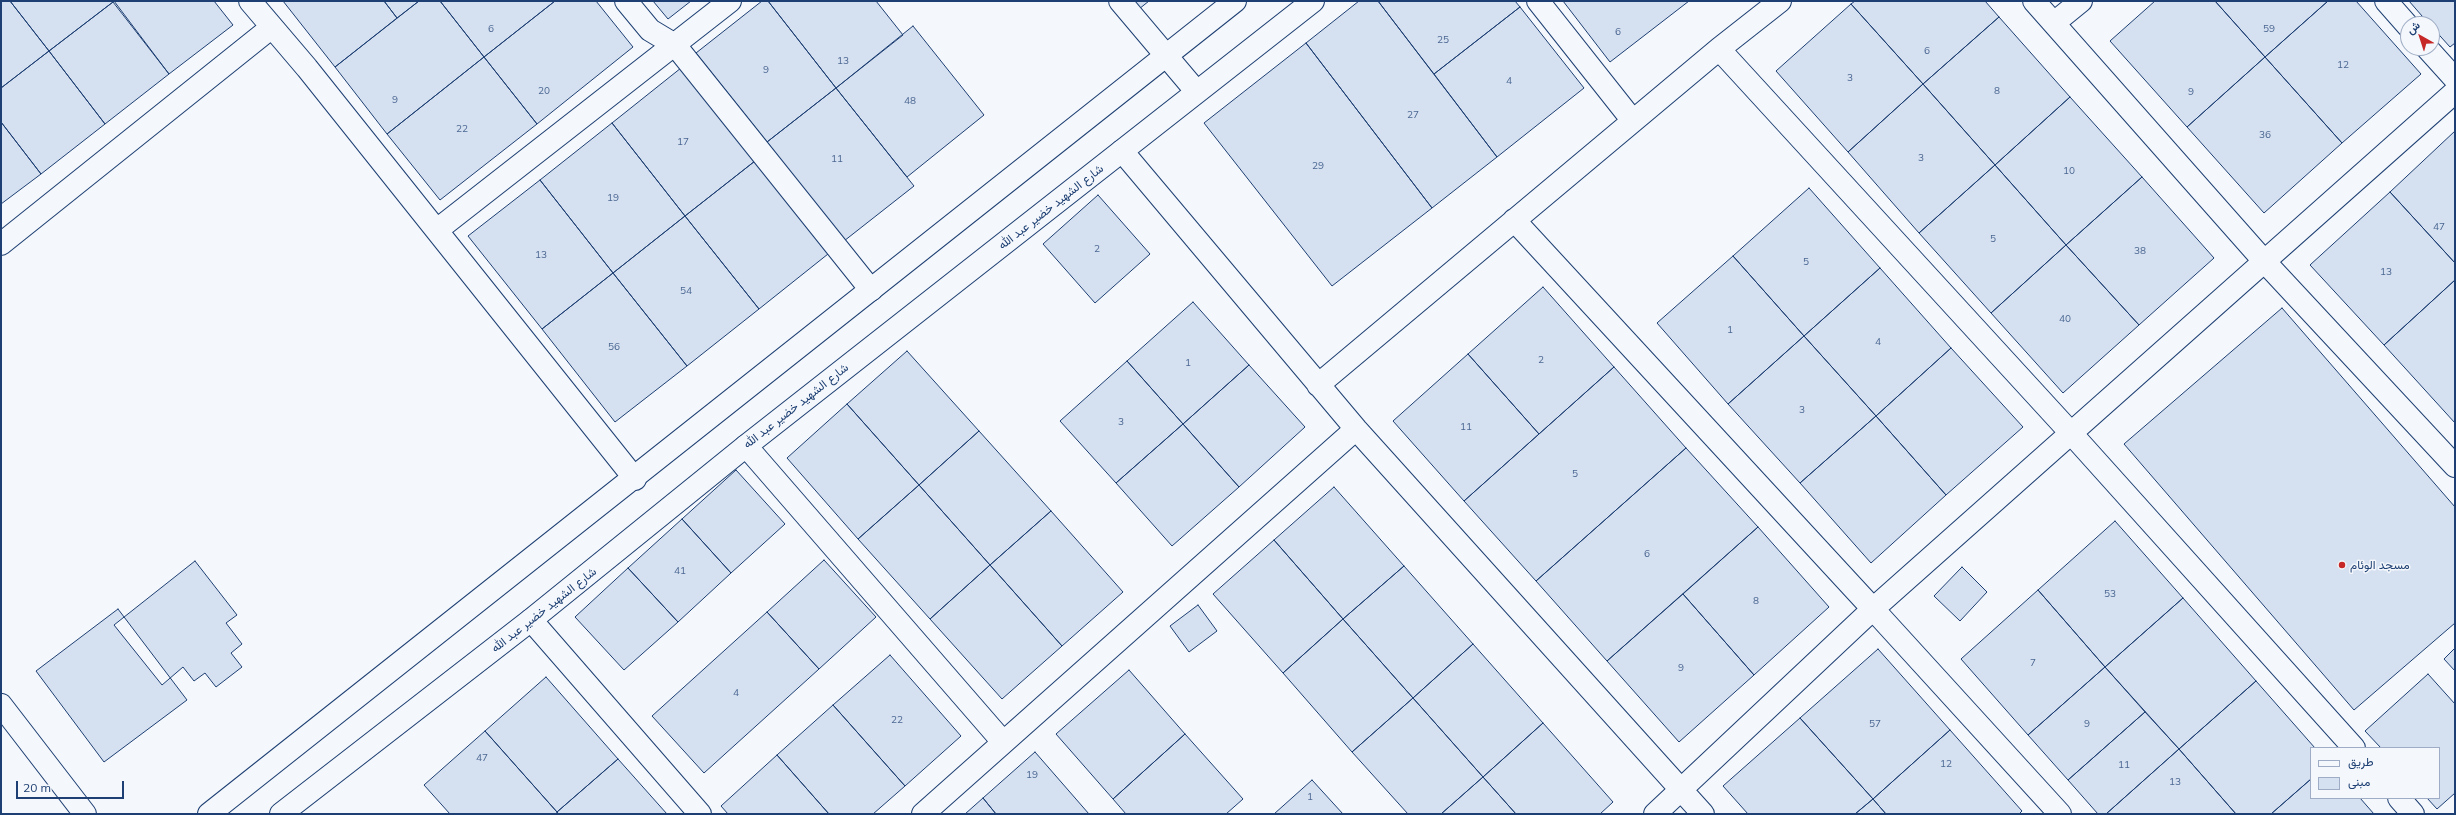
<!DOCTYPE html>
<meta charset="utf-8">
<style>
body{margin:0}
#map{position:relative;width:2456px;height:815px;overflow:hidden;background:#f4f7fb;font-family:Mulish,Vazirmatn,sans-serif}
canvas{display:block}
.frame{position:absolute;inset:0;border:2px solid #1d3f73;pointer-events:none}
.legend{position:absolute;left:2310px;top:747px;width:130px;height:52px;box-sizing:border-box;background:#f4f7fb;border:1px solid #9eadc5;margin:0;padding:5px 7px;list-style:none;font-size:12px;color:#1d3f73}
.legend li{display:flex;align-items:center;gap:8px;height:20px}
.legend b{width:20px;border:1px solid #9eadc5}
.north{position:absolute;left:2400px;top:16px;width:40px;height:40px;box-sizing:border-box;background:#f4f7fb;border:1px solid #9eadc5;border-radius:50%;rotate:321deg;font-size:11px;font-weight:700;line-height:16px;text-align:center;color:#1d3f73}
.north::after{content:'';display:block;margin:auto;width:14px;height:18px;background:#c62828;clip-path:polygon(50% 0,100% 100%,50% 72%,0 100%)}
.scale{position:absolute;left:16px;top:781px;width:108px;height:18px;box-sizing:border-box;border:2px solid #1d3f73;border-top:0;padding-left:5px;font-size:12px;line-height:14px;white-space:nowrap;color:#1d3f73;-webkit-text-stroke:3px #f4f7fb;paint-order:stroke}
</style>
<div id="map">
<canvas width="2456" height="815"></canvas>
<div class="frame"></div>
<ul class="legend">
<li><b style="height:5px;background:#f4f7fb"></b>طريق</li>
<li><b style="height:11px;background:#d5e0f0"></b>مبنى</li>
</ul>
<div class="north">ش</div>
<div class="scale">20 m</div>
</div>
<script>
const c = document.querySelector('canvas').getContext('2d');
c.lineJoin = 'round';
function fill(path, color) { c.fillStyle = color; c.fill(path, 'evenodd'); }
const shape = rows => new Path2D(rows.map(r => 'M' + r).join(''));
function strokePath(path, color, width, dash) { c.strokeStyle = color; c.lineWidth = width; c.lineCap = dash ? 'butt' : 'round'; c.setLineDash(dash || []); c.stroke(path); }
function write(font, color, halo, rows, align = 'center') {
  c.font = font + ' Mulish,Vazirmatn,sans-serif'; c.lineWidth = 3; c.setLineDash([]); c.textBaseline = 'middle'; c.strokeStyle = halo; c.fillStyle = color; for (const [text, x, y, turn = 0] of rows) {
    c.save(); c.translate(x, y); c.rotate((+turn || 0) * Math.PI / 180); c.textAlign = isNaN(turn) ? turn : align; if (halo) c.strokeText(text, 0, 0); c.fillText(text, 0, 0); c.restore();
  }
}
const building = shape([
 [1,1,10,1,49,51,1,88,1,1],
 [10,1,112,1,113,2,49,51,10,1],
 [114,1,214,1,233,25,169,74,114,1],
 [283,1,384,1,397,18,335,67,283,1],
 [384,1,419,1,397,18,384,1],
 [419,1,440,1,484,57,387,134,335,67,419,1],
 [440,1,555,1,484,57,440,1],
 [555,1,596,1,633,47,537,124,484,57,555,1],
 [653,1,691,1,668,19,653,1],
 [762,1,768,1,836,88,767,142,696,53,762,1],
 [768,1,876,1,903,35,836,88,768,1],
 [1132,1,1149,1,1139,9,1132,1],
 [1359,1,1378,1,1497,157,1432,208,1306,43,1359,1],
 [1378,1,1515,1,1520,7,1434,74,1378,1],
 [1563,1,1689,1,1610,62,1563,1],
 [1855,1,1985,1,1999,17,1923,84,1851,4,1855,1],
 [2155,1,2215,1,2265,57,2187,127,2110,41,2155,1],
 [2215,1,2328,1,2265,57,2215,1],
 [2328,1,2356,1,2421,74,2342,143,2265,57,2328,1],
 [2409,1,2455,1,2455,43,2450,47,2432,27,2432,24,2429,24,2409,1],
 [113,2,169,74,105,124,49,51,113,2],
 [1851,4,1923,84,1848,152,1776,71,1851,4],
 [1520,7,1584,88,1497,157,1434,74,1520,7],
 [1999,17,2070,97,1995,165,1923,84,1999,17],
 [913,26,984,115,907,177,836,88,913,26],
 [1306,43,1432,208,1332,286,1204,123,1306,43],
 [49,51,105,124,41,174,1,122,1,88,49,51],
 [484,57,537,124,440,200,387,134,484,57],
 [2265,57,2342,143,2264,213,2187,127,2265,57],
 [681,68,755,161,685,216,612,123,681,68],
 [1923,84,1995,165,1919,233,1848,152,1923,84],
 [836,88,914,186,844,241,767,142,836,88],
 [2070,97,2142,177,2066,245,1995,165,2070,97],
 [1,122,41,174,1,204,1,122],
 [612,123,685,216,613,273,540,180,612,123],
 [2455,131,2455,263,2390,192,2455,131],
 [755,161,828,254,759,309,685,216,755,161],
 [1995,165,2066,245,1991,313,1919,233,1995,165],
 [2142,177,2214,258,2139,325,2066,245,2142,177],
 [540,180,613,273,542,329,468,236,540,180],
 [1809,188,1880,268,1804,336,1733,256,1809,188],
 [2390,192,2455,263,2455,280,2384,345,2310,265,2390,192],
 [1098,195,1150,254,1095,303,1043,244,1098,195],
 [685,216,759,309,687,366,613,273,685,216],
 [2066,245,2139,325,2063,393,1991,313,2066,245],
 [1733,256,1804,336,1728,404,1657,323,1733,256],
 [1880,268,1951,348,1876,416,1804,336,1880,268],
 [613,273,687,366,615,422,542,329,613,273],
 [2455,280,2455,423,2384,345,2455,280],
 [1543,287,1614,367,1539,434,1468,354,1543,287],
 [1193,302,1249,365,1183,424,1127,361,1193,302],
 [2282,308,2455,507,2455,623,2354,710,2124,444,2282,308],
 [1804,336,1876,416,1800,483,1728,404,1804,336],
 [1951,348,2023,427,1946,495,1876,416,1951,348],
 [907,351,979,431,919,485,847,404,907,351],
 [1468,354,1539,434,1464,501,1393,421,1468,354],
 [1127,361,1183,424,1116,483,1060,421,1127,361],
 [1249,365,1305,427,1239,487,1183,424,1249,365],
 [1614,367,1686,448,1536,581,1464,501,1614,367],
 [847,404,919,485,858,539,787,458,847,404],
 [1876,416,1946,495,1871,563,1800,483,1876,416],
 [1183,424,1239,487,1172,546,1116,483,1183,424],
 [979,431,1051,511,990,565,919,485,979,431],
 [1686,448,1758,527,1607,661,1536,581,1686,448],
 [736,470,785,524,731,573,682,519,736,470],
 [919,485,990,565,930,619,858,539,919,485],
 [1334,487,1404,566,1343,619,1274,540,1334,487],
 [1051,511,1123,592,1062,646,990,565,1051,511],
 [682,519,731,573,678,622,628,568,682,519],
 [2115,521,2183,598,2105,667,2038,590,2115,521],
 [1758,527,1829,607,1754,675,1683,594,1758,527],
 [1274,540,1343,619,1283,673,1213,594,1274,540],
 [824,560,876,617,819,669,767,612,824,560],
 [195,561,237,615,226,623,242,644,231,653,242,667,216,687,205,673,194,681,183,667,162,685,114,625,195,561],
 [990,565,1062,646,1002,699,930,619,990,565],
 [1404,566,1473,644,1413,698,1343,619,1404,566],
 [1962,567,1987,592,1960,621,1934,596,1962,567],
 [628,568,678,622,624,670,575,617,628,568],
 [2038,590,2105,667,2028,735,1961,659,2038,590],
 [1683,594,1754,675,1679,742,1607,661,1683,594],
 [2183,598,2256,681,2179,749,2105,667,2183,598],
 [1198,605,1217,631,1189,652,1170,626,1198,605],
 [118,609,187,700,104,762,36,671,118,609],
 [767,612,819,669,704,773,652,716,767,612],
 [1343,619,1413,698,1352,752,1283,673,1343,619],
 [1473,644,1543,723,1483,777,1413,698,1473,644],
 [2455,648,2455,671,2444,659,2455,648],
 [1878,649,1950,730,1873,799,1800,718,1878,649],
 [890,655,961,736,905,786,833,705,890,655],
 [2105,667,2145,712,2068,780,2028,735,2105,667],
 [1129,670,1185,734,1113,799,1056,734,1129,670],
 [2428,674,2455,704,2455,793,2437,809,2427,798,2439,798,2439,748,2381,748,2365,731,2428,674],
 [546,677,618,759,557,812,485,731,546,677],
 [2256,681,2315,748,2311,748,2311,779,2271,814,2236,814,2179,749,2256,681],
 [1413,698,1483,777,1441,814,1408,814,1352,752,1413,698],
 [833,705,905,786,873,814,829,814,777,755,833,705],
 [2145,712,2179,749,2106,814,2098,814,2068,780,2145,712],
 [1800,718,1873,799,1855,814,1748,814,1723,786,1800,718],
 [1543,723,1613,802,1600,814,1516,814,1483,777,1543,723],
 [1950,730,2022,811,2019,814,1886,814,1873,799,1950,730],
 [485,731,557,812,556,814,450,814,424,785,485,731],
 [1185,734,1243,799,1226,814,1126,814,1113,799,1185,734],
 [2179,749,2236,814,2106,814,2179,749],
 [1035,752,1089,814,996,814,983,798,1035,752],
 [777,755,829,814,728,814,721,806,777,755],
 [618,759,667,814,559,814,557,812,618,759],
 [1483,777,1516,814,1441,814,1483,777],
 [2311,779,2311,798,2360,798,2374,814,2271,814,2311,779],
 [1312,780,1343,814,1274,814,1312,780],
 [983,798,996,814,965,814,983,798],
 [1873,799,1886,814,1855,814,1873,799]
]);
fill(building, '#d5e0f0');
strokePath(building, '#1d3f73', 1);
const minor = shape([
 [250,1,307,68,635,479],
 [626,1,650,30,675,45,871,290],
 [1120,1,1196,91],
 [1538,1,1633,121],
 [2034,1,2264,261,2455,466],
 [2386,1,2408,26],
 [2054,23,2081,1],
 [2427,48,2455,79],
 [1719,49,2070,432,2354,748],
 [1122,151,1356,429,1703,814],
 [1514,220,1873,609,1655,814],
 [437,230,730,1],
 [1,244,272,27],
 [1318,385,1719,49,1780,1],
 [746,446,1003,742],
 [531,620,700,814],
 [2399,798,2413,814],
 [923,814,1356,429],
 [2060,814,1873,609,2455,92]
]);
const tertiary = shape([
 [1,705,85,814]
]);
const secondary = shape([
 [209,814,1235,1],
 [281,814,531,620,746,446,1313,1]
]);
strokePath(minor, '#1d3f73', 24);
strokePath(tertiary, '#1d3f73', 24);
strokePath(secondary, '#1d3f73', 24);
strokePath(minor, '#f4f7fb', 22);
strokePath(tertiary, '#f4f7fb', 22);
strokePath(secondary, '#f4f7fb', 22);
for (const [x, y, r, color] of [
 [2342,565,4,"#c62828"]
]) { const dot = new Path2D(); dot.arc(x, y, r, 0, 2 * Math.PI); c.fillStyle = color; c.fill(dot); strokePath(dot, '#f4f7fb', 1.5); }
write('10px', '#4b6792', null, [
 ["6",491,29],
 ["59",2269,29],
 ["6",1618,32],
 ["25",1443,40],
 ["6",1927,51],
 ["13",843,61],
 ["12",2343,65],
 ["9",766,70],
 ["3",1850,78],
 ["4",1509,81],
 ["20",544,91],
 ["8",1997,91],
 ["9",2191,92],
 ["9",395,100],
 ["48",910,101],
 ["27",1413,115],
 ["22",462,129],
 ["36",2265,135],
 ["17",683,142],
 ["3",1921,158],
 ["11",837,159],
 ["29",1318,166],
 ["10",2069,171],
 ["19",613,198],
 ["47",2439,227],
 ["5",1993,239],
 ["2",1097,249],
 ["38",2140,251],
 ["13",541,255],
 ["5",1806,262],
 ["13",2386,272],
 ["54",686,291],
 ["40",2065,319],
 ["1",1730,330],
 ["4",1878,342],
 ["56",614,347],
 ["2",1541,360],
 ["1",1188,363],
 ["3",1802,410],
 ["3",1121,422],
 ["11",1466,427],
 ["5",1575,474],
 ["6",1647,554],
 ["41",680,571],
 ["53",2110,594],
 ["8",1756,601],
 ["7",2033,663],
 ["9",1681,668],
 ["4",736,693],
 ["22",897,720],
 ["57",1875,724],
 ["9",2087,724],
 ["47",482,758],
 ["12",1946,764],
 ["11",2124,765],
 ["19",1032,775],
 ["13",2175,782],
 ["1",1310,797]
]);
write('12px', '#1d3f73', '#f4f7fb', [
 ["شارع الشهيد خضير عبد الله",1051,207,-38],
 ["شارع الشهيد خضير عبد الله",796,406,-38],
 ["شارع الشهيد خضير عبد الله",544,610,-38]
]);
write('12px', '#1d3f73', '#f4f7fb', [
 ["مسجد الوئام",2350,565]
], 'left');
</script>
